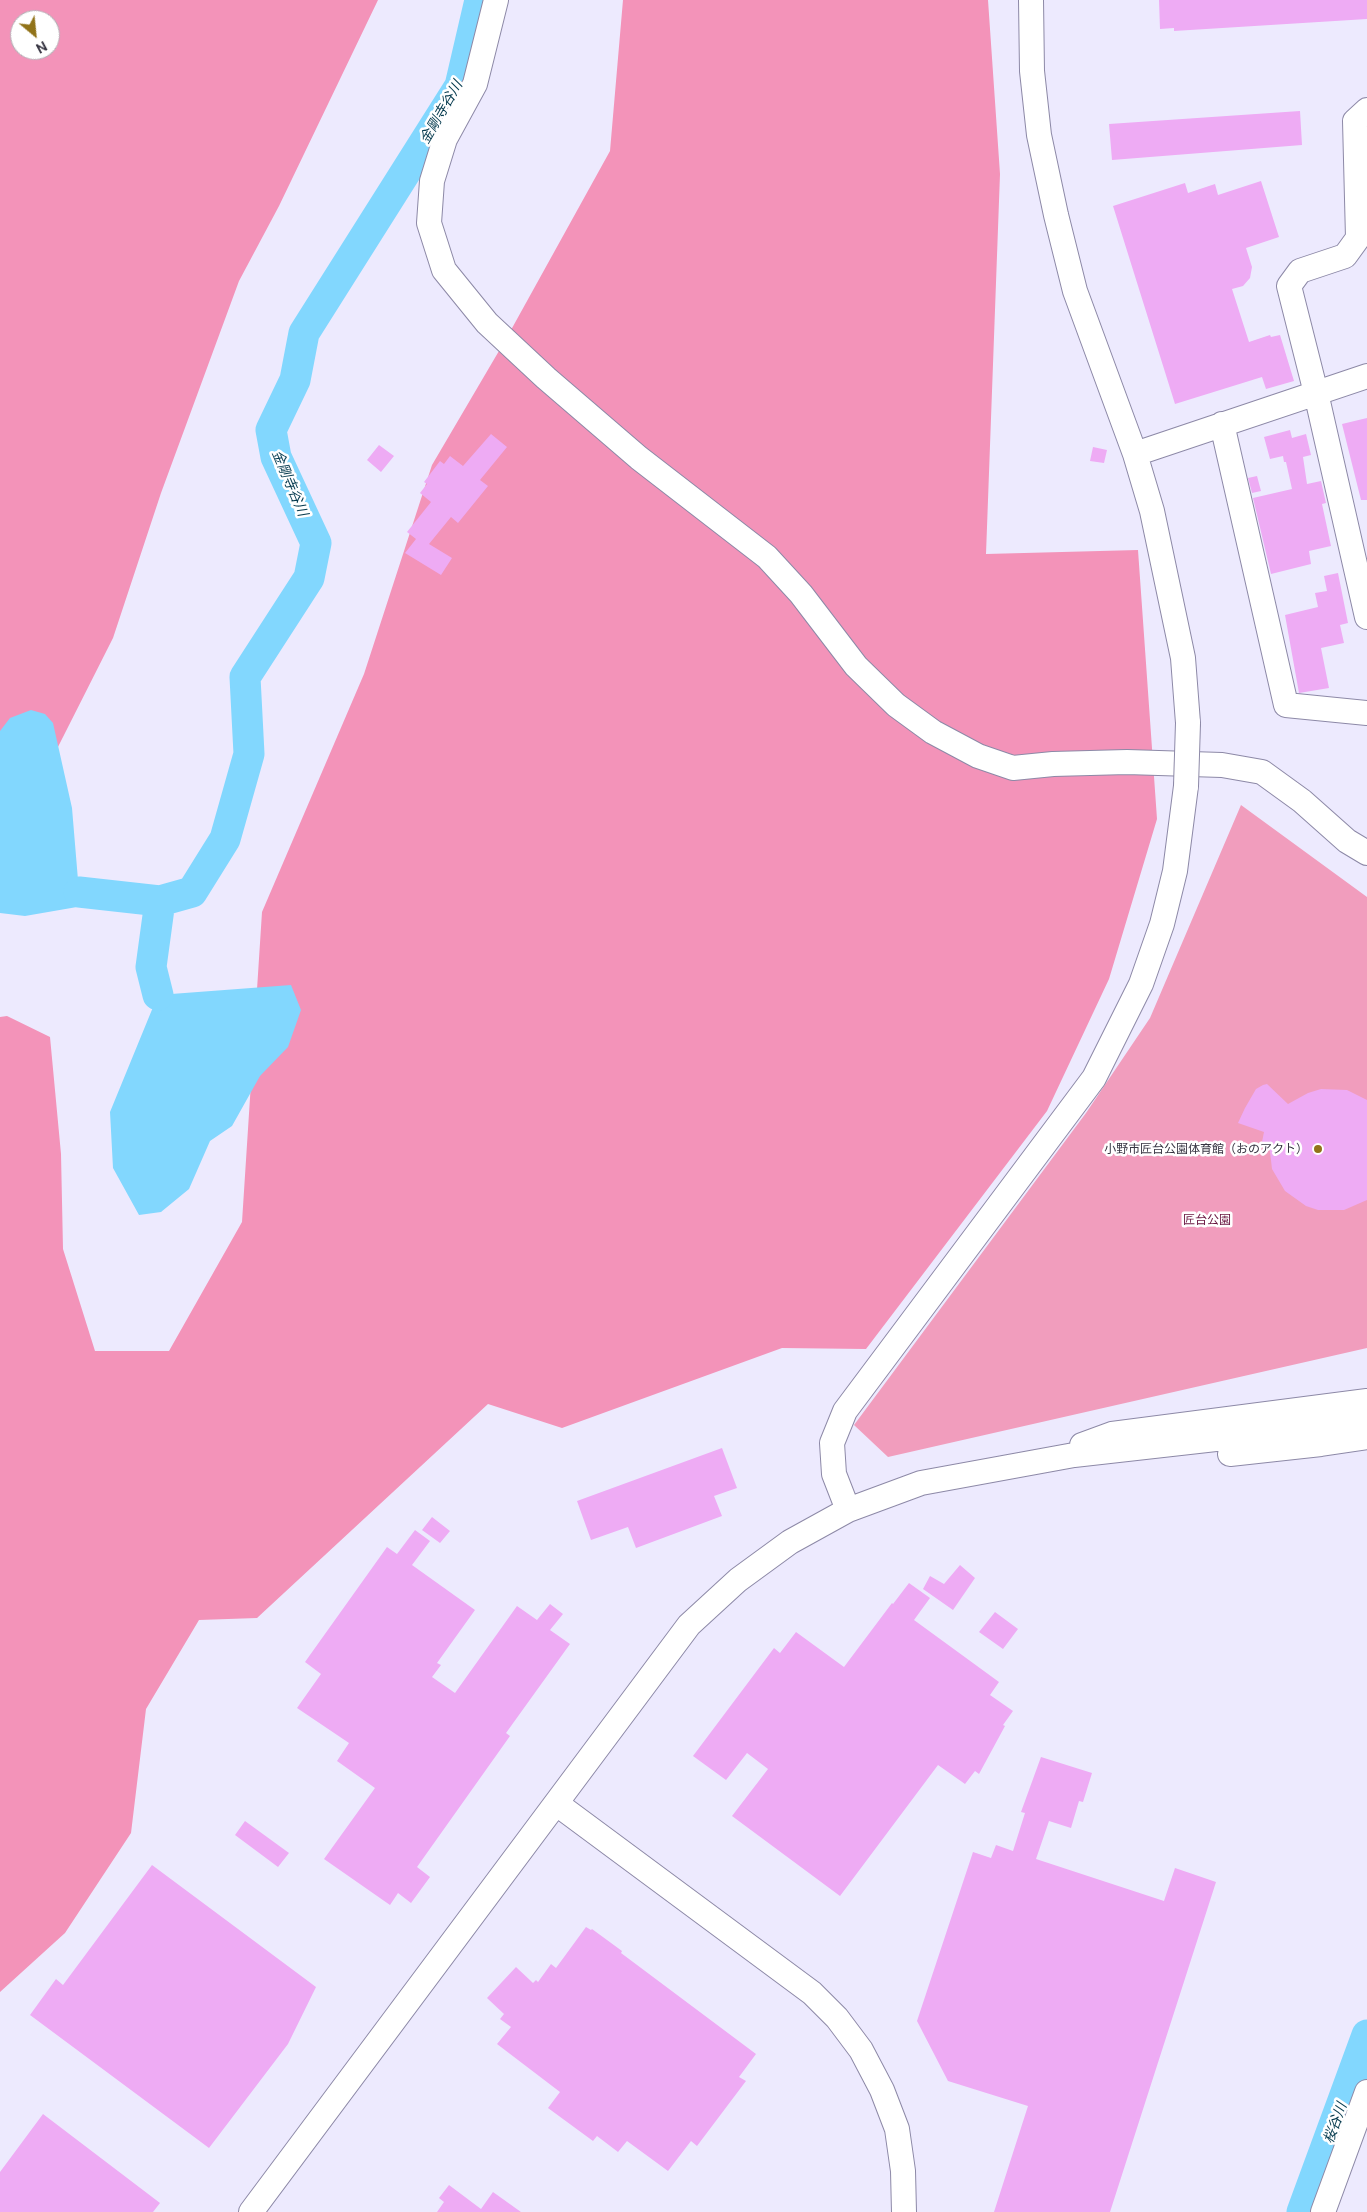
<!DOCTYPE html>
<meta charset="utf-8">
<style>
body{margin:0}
#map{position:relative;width:1367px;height:2212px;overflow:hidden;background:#edeafe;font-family:Ubuntu,sans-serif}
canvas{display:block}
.north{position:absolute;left:10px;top:10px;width:50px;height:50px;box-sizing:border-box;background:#fff;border:1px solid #afaeb3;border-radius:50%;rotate:152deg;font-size:14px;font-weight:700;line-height:20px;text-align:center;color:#363441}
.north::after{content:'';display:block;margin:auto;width:18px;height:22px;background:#917319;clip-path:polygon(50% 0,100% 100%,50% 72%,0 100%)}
</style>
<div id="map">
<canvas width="1367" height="2212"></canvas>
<div class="north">N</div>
</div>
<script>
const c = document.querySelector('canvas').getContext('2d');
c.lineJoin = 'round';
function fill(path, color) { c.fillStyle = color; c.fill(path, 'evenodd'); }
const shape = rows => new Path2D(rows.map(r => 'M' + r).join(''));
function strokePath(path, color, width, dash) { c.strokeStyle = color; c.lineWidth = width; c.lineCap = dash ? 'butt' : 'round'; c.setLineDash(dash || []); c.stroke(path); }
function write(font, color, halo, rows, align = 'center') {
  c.font = font + ' Ubuntu,"Noto Sans JP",sans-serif'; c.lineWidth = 5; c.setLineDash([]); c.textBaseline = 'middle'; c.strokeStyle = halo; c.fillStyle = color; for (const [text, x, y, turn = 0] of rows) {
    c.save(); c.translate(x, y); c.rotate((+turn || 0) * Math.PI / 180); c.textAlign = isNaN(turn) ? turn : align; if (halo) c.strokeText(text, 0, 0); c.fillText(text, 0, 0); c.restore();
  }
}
fill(shape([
 [1241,805,1367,897,1367,1348,888,1457,854,1425,1086,1113,1150,1018]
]), '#f19dbd');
fill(shape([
 [0,0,378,0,279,206,239,281,161,493,113,638,13,836,0,843],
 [20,20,50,20,50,50,20,50],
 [623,0,988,0,1000,174,986,554,1138,550,1157,819,1109,979,1047,1111,866,1349,782,1348,562,1428,488,1404,257,1618,199,1620,146,1709,131,1833,65,1933,0,1992,0,1017,7,1016,50,1037,61,1154,63,1249,95,1351,169,1351,242,1222,262,912,364,674,432,465,506,339,610,151]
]), '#f393b9');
fill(shape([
 [31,710,45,714,53,723,72,808,79,892,77,907,25,916,0,913,0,731,10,718],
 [291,985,301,1010,288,1047,260,1076,232,1126,210,1141,189,1189,161,1212,139,1215,113,1168,110,1112,158,995]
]), '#82d7fe');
strokePath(shape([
 [79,892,160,901],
 [158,995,151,967,160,901,192,892,225,839,249,754,245,677,309,578,316,543,276,457,271,430,295,380,304,333,460,86,480,0],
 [1302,2212,1367,2035]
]), '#82d7fe', 31);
fill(shape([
 [1159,0,1367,0,1367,19,1174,31,1174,28,1160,29],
 [1300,111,1302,145,1112,160,1109,124],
 [1261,181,1279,237,1246,248,1252,267,1250,278,1243,286,1232,289,1249,342,1270,335,1271,337,1280,335,1294,381,1266,389,1262,377,1175,404,1113,206,1185,183,1188,193,1215,184,1218,195],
 [1367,418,1367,500,1361,500,1342,424],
 [1290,430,1292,438,1306,434,1311,455,1303,457,1307,484,1321,481,1326,503,1322,504,1331,546,1309,551,1311,564,1271,574,1253,498,1292,489,1286,462,1284,462,1283,456,1270,459,1264,437],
 [491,434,507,447,480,480,488,486,458,523,451,517,429,544,452,558,441,575,405,553,416,539,407,532,431,502,420,493,427,484,424,482,440,461,444,464,450,456,463,466],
 [379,445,394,456,381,472,367,460],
 [1093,447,1107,450,1104,463,1090,461],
 [1257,476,1261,491,1252,493,1248,478],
 [1338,573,1348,623,1340,625,1344,643,1321,648,1329,688,1299,693,1285,615,1318,607,1315,593,1327,591,1324,576],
 [1267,1084,1288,1104,1308,1093,1321,1089,1347,1090,1367,1100,1367,1200,1344,1210,1318,1210,1306,1206,1285,1191,1272,1169,1269,1143,1262,1142,1264,1132,1238,1123,1245,1108,1256,1089,1263,1085],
 [722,1448,737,1488,714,1496,722,1516,636,1548,628,1527,591,1540,577,1501],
 [432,1517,450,1531,440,1543,422,1530],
 [415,1530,430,1541,412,1565,475,1610,437,1663,441,1665,432,1677,455,1693,517,1606,537,1620,550,1604,563,1614,550,1630,570,1644,506,1733,510,1736,417,1867,430,1877,411,1903,398,1893,390,1905,324,1859,375,1788,337,1761,349,1743,297,1708,321,1674,305,1662,387,1547,397,1554],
 [960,1565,975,1578,953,1610,923,1589,930,1576,944,1584],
 [909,1583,930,1598,914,1620,999,1682,990,1695,1013,1711,1003,1725,1005,1726,979,1774,975,1771,965,1784,938,1765,840,1896,732,1816,768,1769,747,1753,726,1780,693,1756,774,1648,780,1653,796,1632,844,1667,892,1603,893,1604],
 [995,1612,1018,1629,1003,1649,979,1632],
 [1041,1757,1092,1773,1083,1802,1079,1801,1071,1828,1049,1821,1036,1859,1164,1901,1175,1868,1216,1882,1110,2212,994,2212,1028,2106,948,2081,917,2021,973,1852,991,1858,996,1845,1013,1851,1025,1813,1021,1812],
 [245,1821,289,1853,278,1867,235,1835],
 [152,1865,316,1987,288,2044,209,2148,30,2015,56,1979,63,1985],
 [586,1927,591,1930,592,1929,622,1951,621,1953,756,2054,739,2077,746,2081,697,2146,691,2141,668,2171,627,2141,618,2152,597,2136,593,2141,548,2108,560,2092,497,2044,511,2027,500,2019,504,2014,487,1998,516,1967,533,1983,536,1980,538,1982,551,1964,556,1968],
 [43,2114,160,2203,153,2212,0,2212,0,2172],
 [449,2185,481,2209,493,2192,521,2212,437,2212,444,2202,439,2198]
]), '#eeabf4');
const minor = shape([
 [496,0,475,84,445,139,432,181,429,223,444,270,487,323,546,378,639,458,767,557,801,594,856,666,896,705,933,732,978,756,1013,768,1053,764,1127,762,1222,765,1262,772,1302,801,1347,841,1367,853],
 [1031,0,1032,71,1039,135,1056,215,1075,291,1135,454,1152,511,1183,658,1188,723],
 [1367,110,1355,121,1358,238,1345,256,1300,271,1289,286,1316,393,1367,617],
 [1222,424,1286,705,1367,713],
 [1135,454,1367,376],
 [1082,1445,1112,1434,1367,1401],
 [1230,1454,1321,1444,1367,1437],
 [848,1510,834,1474,832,1443,845,1411,1094,1078,1141,984,1162,924,1175,871,1186,786],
 [557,1804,812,1993,837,2018,861,2050,882,2090,897,2129,903,2171,904,2212],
 [251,2212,689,1625,738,1580,790,1542,848,1510,921,1483,1074,1455,1260,1434,1367,1419],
 [1323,2212,1367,2092]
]);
strokePath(minor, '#8d89a7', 26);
strokePath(minor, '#fff', 24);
const minorBridge = shape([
 [1186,786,1188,723]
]);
strokePath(minorBridge, '#8d89a7', 26, []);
strokePath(minorBridge, '#fff', 24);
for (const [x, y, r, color] of [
 [1318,1149,5,"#917319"]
]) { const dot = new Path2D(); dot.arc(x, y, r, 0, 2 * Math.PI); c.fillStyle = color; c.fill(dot); strokePath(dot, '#fff', 2); }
write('12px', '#363441', '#fff', [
 ["小野市匠台公園体育館（おのアクト）",1308,1149]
], 'right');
write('12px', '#68143f', '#fff', [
 ["匠台公園",1207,1220]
]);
write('italic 14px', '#053a4e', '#fff', [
 ["金剛寺谷川",441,112,-60],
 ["金剛寺谷川",290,483,67],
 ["桜谷川",1335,2123,-70]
]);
</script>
